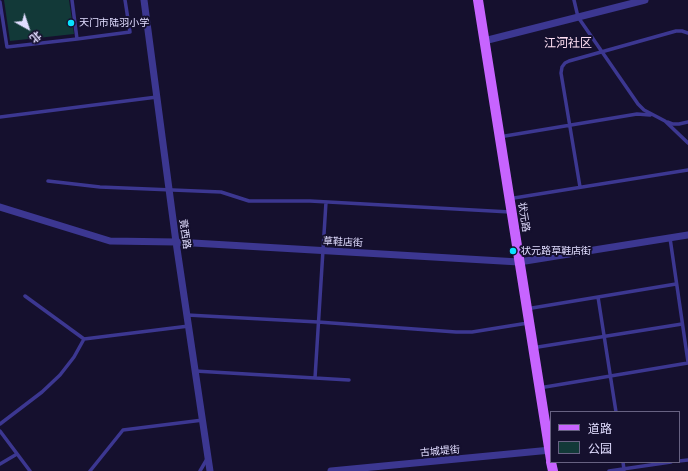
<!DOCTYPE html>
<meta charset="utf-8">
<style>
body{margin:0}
#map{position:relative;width:688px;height:471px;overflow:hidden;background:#15102e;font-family:Commissioner,"Noto Sans SC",sans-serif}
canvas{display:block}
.legend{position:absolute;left:550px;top:411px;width:130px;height:52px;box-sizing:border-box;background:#15102e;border:1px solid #676282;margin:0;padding:5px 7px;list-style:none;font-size:12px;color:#e1ddff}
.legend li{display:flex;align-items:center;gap:8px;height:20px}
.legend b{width:20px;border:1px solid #676282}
.north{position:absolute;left:8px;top:8px;width:40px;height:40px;-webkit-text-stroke:3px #15102e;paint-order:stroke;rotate:140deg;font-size:11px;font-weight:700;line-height:16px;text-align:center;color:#e1ddff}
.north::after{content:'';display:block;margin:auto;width:14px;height:18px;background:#e1ddff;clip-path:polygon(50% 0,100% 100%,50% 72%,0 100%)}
</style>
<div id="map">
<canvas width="688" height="471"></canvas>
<ul class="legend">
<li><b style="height:5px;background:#c764ff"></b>道路</li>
<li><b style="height:11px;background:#123938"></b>公园</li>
</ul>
<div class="north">北</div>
</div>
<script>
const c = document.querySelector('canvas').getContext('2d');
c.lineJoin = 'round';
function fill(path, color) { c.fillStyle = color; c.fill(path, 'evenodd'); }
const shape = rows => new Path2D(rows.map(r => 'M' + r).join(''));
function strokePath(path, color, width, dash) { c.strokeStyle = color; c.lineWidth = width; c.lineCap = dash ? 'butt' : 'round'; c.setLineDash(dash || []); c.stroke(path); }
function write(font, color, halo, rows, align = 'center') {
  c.font = font + ' Commissioner,"Noto Sans SC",sans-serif'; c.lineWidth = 4; c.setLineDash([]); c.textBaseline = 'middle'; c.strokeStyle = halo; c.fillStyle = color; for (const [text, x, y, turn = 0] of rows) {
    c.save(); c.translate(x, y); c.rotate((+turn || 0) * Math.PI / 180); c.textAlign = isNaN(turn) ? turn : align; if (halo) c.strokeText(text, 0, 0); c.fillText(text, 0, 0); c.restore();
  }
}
fill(shape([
 [4,0,69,0,74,34,10,41]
]), '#123938');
strokePath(shape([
 [574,0,578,17,638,104,644,110,665,121,688,143],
 [0,2,7,47,77,39,72,0],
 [77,39,130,32,125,0],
 [0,117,157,97],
 [668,122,673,124,679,124,688,122],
 [505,136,637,114,650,115],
 [48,181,100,187,221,192,249,201,310,201,510,212],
 [580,187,561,73,562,67,565,63,569,61,676,31,682,31,688,33],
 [514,198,688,170],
 [670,238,688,362],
 [25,296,84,339],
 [598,297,616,412],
 [532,308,676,284],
 [187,315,318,322,456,332,472,332,528,323],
 [538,347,682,324],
 [195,371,315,378,326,202],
 [315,378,349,380],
 [545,387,688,363],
 [0,424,42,392,60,375,74,357,84,339,189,326],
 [0,431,30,471],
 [679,461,688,460],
 [623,462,624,470],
 [0,464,17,454],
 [90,471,123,430,203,420],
 [200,471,207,459],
 [609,471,671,462]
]), '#3c3791', 3.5);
strokePath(shape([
 [144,0,176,242,210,471],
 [484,41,645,0],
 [0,207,110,241,176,242,519,262,688,235],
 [331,471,551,450]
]), '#3c3791', 7);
strokePath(shape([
 [478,0,551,460],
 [551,462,553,471]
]), '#c764ff', 10);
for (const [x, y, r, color] of [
 [71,23,4,"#09e4ff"],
 [513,251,4,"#09e4ff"]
]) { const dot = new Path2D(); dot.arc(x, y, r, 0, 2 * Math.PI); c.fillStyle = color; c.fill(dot); strokePath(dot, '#15102e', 1.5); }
write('10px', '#e1ddff', '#15102e', [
 ["天门市陆羽小学",79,23],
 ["状元路草鞋店街",521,251]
], 'left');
write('10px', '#e1ddff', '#15102e', [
 ["状元路",524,217,81],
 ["竟西路",185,234,82],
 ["草鞋店街",343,242,3],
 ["古城堤街",440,451,-5]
]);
write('12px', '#ffdff3', '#15102e', [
 ["江河社区",568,43]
]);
</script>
